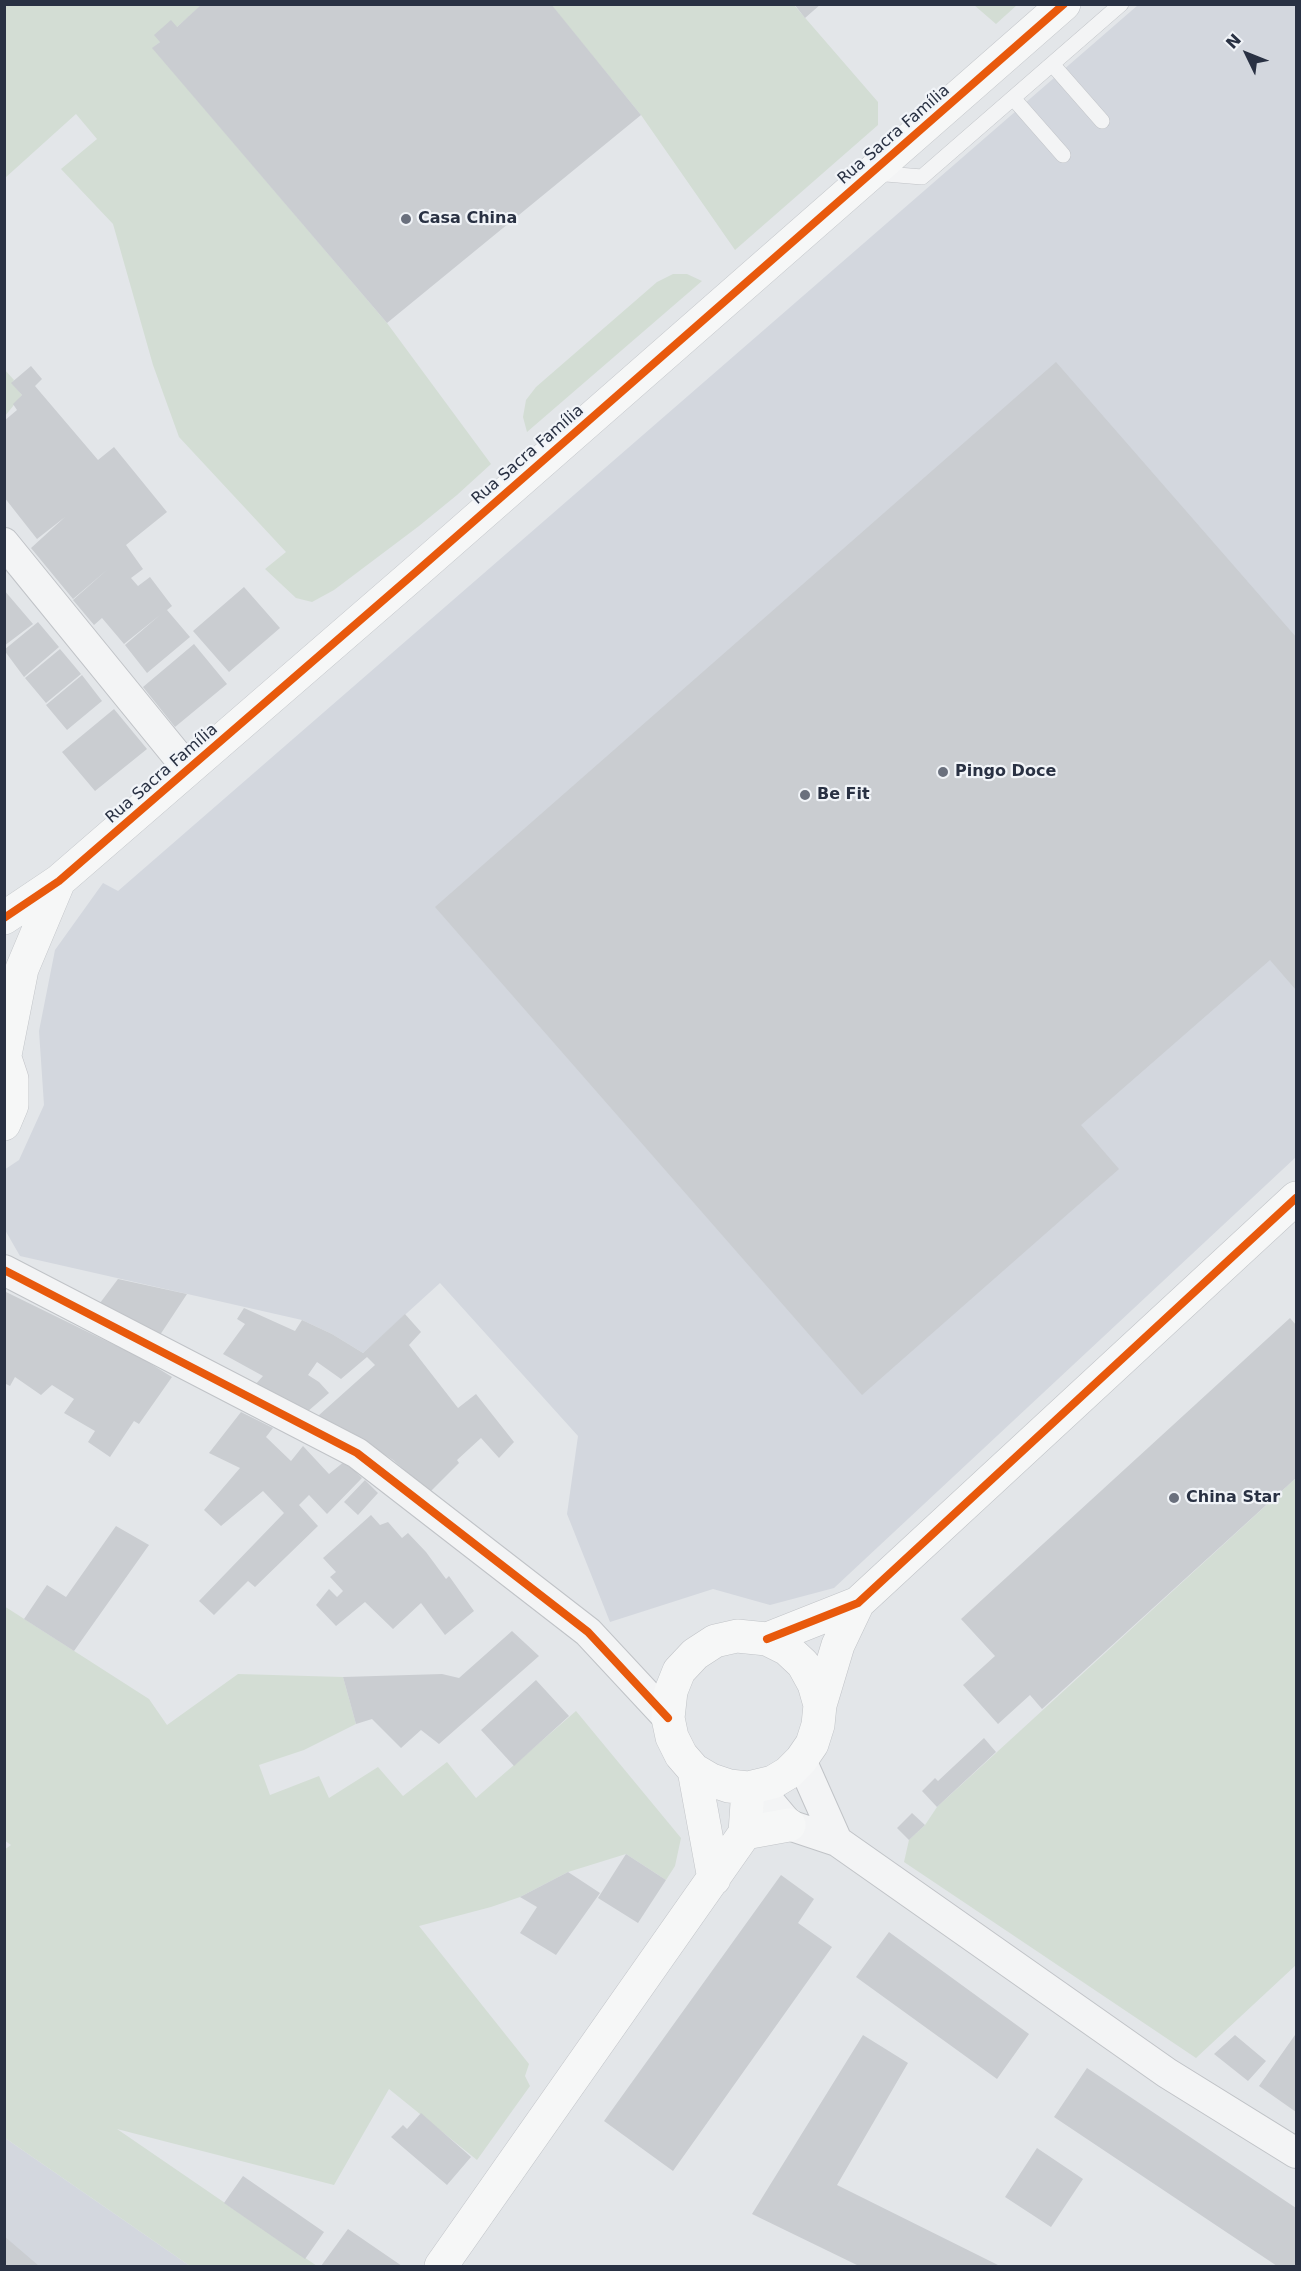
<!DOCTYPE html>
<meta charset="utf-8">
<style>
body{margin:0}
#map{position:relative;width:1301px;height:2271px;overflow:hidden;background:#e3e6e9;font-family:"DejaVu Sans",sans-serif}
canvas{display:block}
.frame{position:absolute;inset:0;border:6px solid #293143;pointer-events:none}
.north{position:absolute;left:1217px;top:24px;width:60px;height:60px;-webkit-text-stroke:4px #f1f4f8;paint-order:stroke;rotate:313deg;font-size:16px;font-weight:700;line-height:24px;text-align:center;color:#293143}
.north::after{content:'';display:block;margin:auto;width:21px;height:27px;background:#293143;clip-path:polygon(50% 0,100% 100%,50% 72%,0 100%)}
</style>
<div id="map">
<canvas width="1301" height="2271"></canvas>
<div class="frame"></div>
<div class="north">N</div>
</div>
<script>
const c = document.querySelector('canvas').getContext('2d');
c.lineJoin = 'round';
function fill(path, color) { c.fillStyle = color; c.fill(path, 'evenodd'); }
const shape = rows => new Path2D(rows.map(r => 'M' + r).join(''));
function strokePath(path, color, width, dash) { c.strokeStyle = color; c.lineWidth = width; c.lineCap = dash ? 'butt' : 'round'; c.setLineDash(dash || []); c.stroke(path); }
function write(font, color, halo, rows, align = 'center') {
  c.font = font + ' "DejaVu Sans",sans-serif'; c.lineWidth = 4.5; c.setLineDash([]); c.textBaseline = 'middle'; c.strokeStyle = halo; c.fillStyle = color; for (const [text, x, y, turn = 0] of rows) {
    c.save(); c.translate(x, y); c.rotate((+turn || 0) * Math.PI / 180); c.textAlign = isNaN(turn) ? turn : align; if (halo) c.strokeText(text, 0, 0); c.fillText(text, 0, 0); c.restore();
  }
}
fill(shape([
 [1138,5,1296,5,1296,1157,834,1588,770,1605,713,1589,610,1622,567,1514,578,1436,440,1283,363,1353,332,1334,302,1320,20,1256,5,1230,4,1170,19,1160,44,1105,39,1031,55,950,103,883,118,891],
 [5,2138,190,2266,5,2266]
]), '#d3d7de');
fill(shape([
 [5,5,202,5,153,48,387,323,491,464,457,495,419,526,334,590,312,602,296,598,265,569,286,552,179,437,153,365,113,224,61,169,97,139,76,114,5,178],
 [551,5,794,5,878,102,878,125,735,250,641,115],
 [974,5,1017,5,996,24],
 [673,274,687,274,702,281,527,432,523,417,526,400,536,387,657,282],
 [4,369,14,380,12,383,22,395,5,416],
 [1296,1478,1296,1965,1196,2058,904,1862,909,1840,925,1825,937,1807],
 [4,1606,149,1699,167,1725,238,1674,343,1677,356,1724,304,1750,259,1765,270,1795,319,1776,329,1798,378,1767,403,1796,447,1762,476,1798,576,1711,681,1838,675,1866,666,1880,626,1854,568,1872,520,1897,491,1907,419,1926,529,2064,525,2076,530,2086,477,2160,389,2089,334,2185,117,2129,317,2266,190,2266,5,2138,4,1850,11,1845,4,1840]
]), '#d3ddd4');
fill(shape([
 [202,4,551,4,641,115,387,323,152,48,160,42,154,35,171,20,177,27],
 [794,4,821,4,805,18],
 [1056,362,1296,637,1296,990,1270,960,1081,1125,1119,1169,862,1395,435,907],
 [31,366,42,379,35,386,98,460,114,447,167,512,126,545,143,569,131,578,138,586,150,577,172,606,167,610,190,637,147,673,125,645,160,615,124,644,102,618,94,625,73,600,108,569,73,599,31,548,65,517,37,539,4,497,4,421,17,410,13,404,22,395,11,383],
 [244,587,280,628,229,672,193,631],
 [4,590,33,624,4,646],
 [38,622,59,647,24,677,4,650],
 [194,644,227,684,175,727,143,687],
 [60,649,81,674,46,703,25,678],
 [82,675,102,701,67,730,46,705],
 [114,709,147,749,95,791,62,752],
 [118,1279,187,1294,158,1338,97,1307],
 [4,1291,143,1359,172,1377,139,1424,134,1421,110,1457,88,1442,95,1431,64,1413,74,1399,52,1385,41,1395,15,1377,10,1386,4,1383],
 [244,1308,295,1331,302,1320,332,1334,363,1353,405,1314,421,1332,409,1345,458,1408,476,1394,514,1442,499,1458,481,1438,457,1460,459,1463,430,1492,393,1460,352,1433,318,1416,375,1365,367,1357,341,1379,317,1362,308,1375,319,1382,329,1393,307,1412,254,1386,263,1376,223,1354,245,1324,237,1319],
 [1290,1318,1296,1325,1296,1478,1042,1709,1030,1695,998,1724,963,1685,995,1656,961,1619],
 [241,1412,273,1428,266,1437,291,1461,303,1446,329,1474,345,1461,362,1478,327,1514,309,1495,299,1505,318,1526,255,1587,248,1581,214,1615,199,1601,284,1513,263,1491,221,1526,204,1510,240,1468,209,1453],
 [365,1480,378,1493,358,1515,344,1502],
 [371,1515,380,1525,388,1522,402,1538,408,1533,426,1552,446,1579,449,1576,474,1611,445,1635,421,1603,393,1629,365,1602,336,1626,316,1605,329,1589,337,1597,343,1591,330,1577,336,1572,323,1558],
 [116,1526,149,1545,74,1651,24,1619,47,1585,66,1597],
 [512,1631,539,1656,439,1744,421,1730,401,1748,372,1719,356,1724,343,1677,442,1674,459,1678],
 [536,1680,569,1716,514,1766,481,1730],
 [984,1738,996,1752,937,1807,922,1791,935,1778,938,1781],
 [912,1813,925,1825,909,1840,897,1828],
 [626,1854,666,1880,638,1923,598,1898],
 [568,1872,600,1893,556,1955,520,1933,537,1907,520,1897],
 [781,1875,814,1899,798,1923,832,1947,673,2171,604,2121],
 [889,1932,1029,2034,997,2079,856,1977],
 [863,2035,908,2063,837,2185,1000,2266,859,2266,752,2214],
 [1235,2035,1266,2061,1248,2081,1214,2054],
 [1295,2035,1296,2036,1296,2112,1259,2086],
 [1087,2068,1296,2208,1296,2266,1277,2266,1054,2117],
 [421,2113,471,2157,447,2185,391,2137,403,2125,407,2129],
 [1037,2148,1083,2179,1051,2227,1005,2197],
 [243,2176,324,2232,305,2259,224,2203],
 [348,2229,402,2266,321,2266],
 [4,2236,39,2266,4,2266]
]), '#cacdd1');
const lane = shape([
 [1052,64,1102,121],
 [1013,98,1063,155],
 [874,173,922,177,1121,4]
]);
const street = shape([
 [4,543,188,769],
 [4,1270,357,1453,588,1632,668,1718],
 [801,1760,837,1841],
 [756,1786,789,1825,837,1841,1167,2073,1296,2153]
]);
const secondary = shape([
 [4,918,59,881,417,571,1064,4],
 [4,1055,12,1079,12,1105,4,1124],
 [5,1055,22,969,59,881],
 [767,1639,858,1603,1296,1198],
 [820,1705,814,1684,803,1664,787,1649,767,1639,737,1636,715,1641,695,1654,679,1671,671,1691,668,1718,672,1737,681,1755,694,1770,711,1780,729,1786,748,1788,773,1782,788,1773,801,1760,812,1744,818,1725,820,1705,838,1645,858,1603],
 [694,1770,714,1879],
 [745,1833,789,1825],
 [441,2266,745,1833,748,1788]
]);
strokePath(lane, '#c0c3c7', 16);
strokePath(street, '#c0c3c7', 32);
strokePath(secondary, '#c0c3c7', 34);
strokePath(lane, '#f3f4f5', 15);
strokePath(street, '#f3f4f5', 30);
strokePath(secondary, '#f6f7f7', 33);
strokePath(shape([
 [4,918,59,881,417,571,1064,4],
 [4,1270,357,1453,588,1632,668,1718],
 [767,1639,858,1603,1296,1198]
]), '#e8590c', 8);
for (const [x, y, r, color] of [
 [406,219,6,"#6a707d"],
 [943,772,6,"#6a707d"],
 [805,795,6,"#6a707d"],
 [1174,1498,6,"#6a707d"]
]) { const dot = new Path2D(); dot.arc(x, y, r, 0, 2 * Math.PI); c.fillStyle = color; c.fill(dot); strokePath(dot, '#f1f4f8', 2); }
write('16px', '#293143', '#f1f4f8', [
 ["Rua Sacra Família",894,135,-41],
 ["Rua Sacra Família",528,455,-41],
 ["Rua Sacra Família",162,774,-41]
]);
write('bold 16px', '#293143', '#f1f4f8', [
 ["Casa China",418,219],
 ["Pingo Doce",955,772],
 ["Be Fit",817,795],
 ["China Star",1186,1498]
], 'left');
</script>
